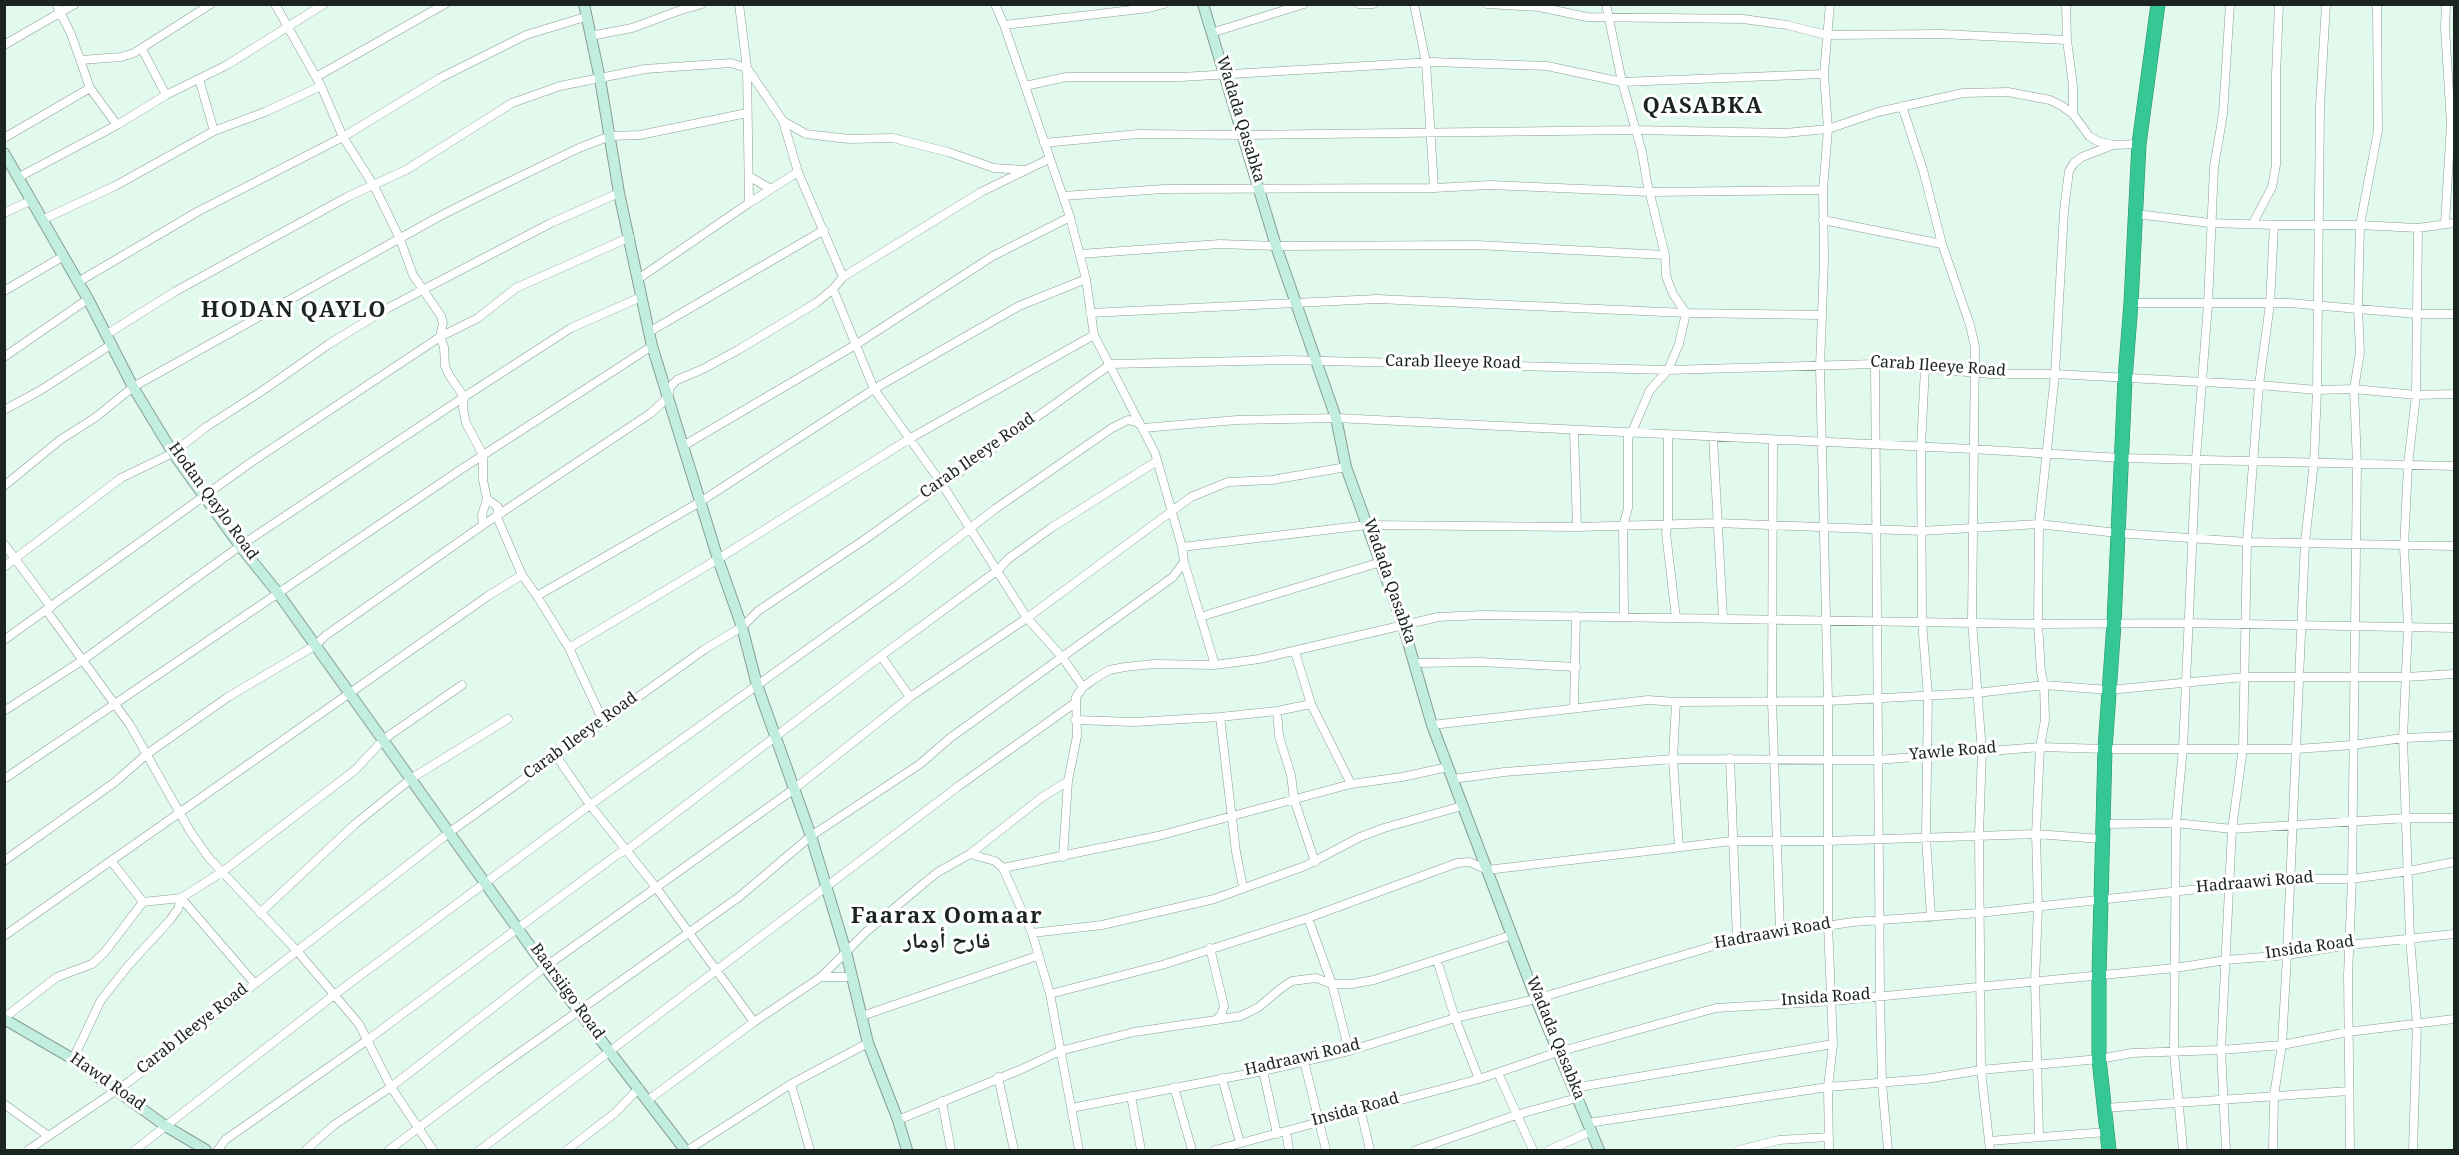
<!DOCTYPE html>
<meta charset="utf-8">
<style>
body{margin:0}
#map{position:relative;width:2459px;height:1155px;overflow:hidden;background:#e2f9ed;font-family:Georgia,serif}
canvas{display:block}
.frame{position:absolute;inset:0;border:6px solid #1c2420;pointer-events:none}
</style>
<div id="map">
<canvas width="2459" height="1155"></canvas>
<div class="frame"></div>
</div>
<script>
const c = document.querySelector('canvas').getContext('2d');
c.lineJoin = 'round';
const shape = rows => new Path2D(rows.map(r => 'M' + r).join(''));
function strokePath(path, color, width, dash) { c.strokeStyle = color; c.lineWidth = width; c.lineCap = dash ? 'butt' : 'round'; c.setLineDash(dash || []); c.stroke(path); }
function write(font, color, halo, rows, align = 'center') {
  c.font = font + ' Georgia,"Noto Naskh Arabic",serif'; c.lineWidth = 6; c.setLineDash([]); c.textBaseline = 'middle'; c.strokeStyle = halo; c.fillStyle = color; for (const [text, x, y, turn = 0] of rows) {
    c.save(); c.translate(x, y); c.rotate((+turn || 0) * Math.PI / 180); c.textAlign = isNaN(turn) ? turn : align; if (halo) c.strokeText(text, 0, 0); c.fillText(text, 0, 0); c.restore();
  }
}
const street = shape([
 [56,4,71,34,90,88,117,125],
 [275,4,321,86,343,137,374,186,400,239,413,275,441,316,443,323,440,337,444,347,445,366,449,375,464,397,463,408,466,423,483,455,483,480,487,499,498,507,497,517,522,575,537,596,569,648,604,723],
 [739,4,747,68,749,203],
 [995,4,1004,25,1070,217,1086,279,1094,335,1155,453,1182,547,1184,562,1215,665],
 [1359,4,1373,4],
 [1414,4,1426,62,1434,188],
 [1487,4,1539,7,1587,17,1743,19,1787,25,1827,35,1941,34,2067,40],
 [1606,4,1622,82,1642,152,1647,182,1665,255,1666,276,1673,294,1686,313,1679,344,1668,370,1650,390,1631,434],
 [2066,4,2067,40,2073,86,2073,114],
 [1004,25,1149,8,1164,4],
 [1211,33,1304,4],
 [590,36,632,28,678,11,702,4],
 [4,45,75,4],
 [142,49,166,95],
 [81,60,121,57,134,53,211,4],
 [316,77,445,4],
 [199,79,214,131],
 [1025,86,1066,77,1181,77,1432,62,1547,66,1622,82,1824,74],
 [1902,106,1923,170,1942,244,1970,325,1975,347,1972,621,1982,752,1979,834,1981,1070,1990,1150],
 [783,121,798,172,843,277],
 [4,138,90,88],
 [1044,143,1138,134,1242,135,1634,130,1785,133,1828,129,1878,112,1963,93,2008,92,2050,100,2062,106,2073,114,2089,136,2097,141,2113,145,2139,144],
 [19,177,117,125,166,95,227,65,324,4],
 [750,177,771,189],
 [1063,196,1164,189,1434,188,1490,185,1650,192,1823,190],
 [4,213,32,200],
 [2136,214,2210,223,2274,225,2360,225,2418,228,2454,223],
 [44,219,115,186,214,131,265,112,321,86],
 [1823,220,1942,244],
 [2253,223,2272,187,2276,165,2276,75,2279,4],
 [2445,223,2451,124,2445,28,2446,4],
 [1080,254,1220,244,1276,246,1477,245,1665,255],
 [638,279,749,203,798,172],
 [78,282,197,212,343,137,440,78,526,35,585,17],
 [833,289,874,389,942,484,1027,618,1062,657,1083,687],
 [4,291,62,257],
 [2131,303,2289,303,2417,314,2454,314],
 [1090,313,1377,299,1686,313,1821,315],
 [649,332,824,230],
 [107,334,176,291,347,197,406,170,512,103,560,86,645,69,731,63,747,68,783,121,806,134,849,139,893,138,948,152,994,168,1025,170],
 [4,357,88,299],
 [1875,364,1880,996,1882,1083,1888,1150],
 [1925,367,1921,447,1922,621,1928,696,1926,837,1931,917],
 [4,410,41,390,112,344],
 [1574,431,1577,527],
 [1668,435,1668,524,1666,533,1676,618],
 [1713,437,1723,618],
 [1773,440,1772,701,1780,931],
 [683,446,857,344,993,256,1070,217],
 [4,486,60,440,96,417,133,387,440,216,488,192,579,148,610,136,640,135,747,113],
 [483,525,482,515,487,499],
 [4,544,51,607],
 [1182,547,1367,525,1577,527,1717,523,1922,531,2039,524,2117,533,2247,542,2454,546],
 [4,567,121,478,173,453,206,427,262,391,329,344,388,308,551,223,619,193],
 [537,596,700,502,874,389,1019,306,1086,279],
 [46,610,130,725,190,831,209,858,298,952,359,1024,391,1087,433,1150],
 [1624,615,1623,526,1628,508,1628,434],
 [1200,617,1381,562],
 [4,640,250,463,440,337,478,318,516,288,630,237],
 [569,648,718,559,909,439,1094,335],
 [1295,652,1311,704,1351,784],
 [881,656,910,697],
 [1414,663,1480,662,1576,667],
 [1676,702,1673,759,1679,847],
 [1574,708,1576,616],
 [4,711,83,660,240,546,464,397,571,328,641,297],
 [1277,711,1279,736,1291,775,1294,799,1315,862],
 [1220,717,1236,852,1243,887],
 [1075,720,1134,722,1220,717,1277,711,1311,704],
 [1432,725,1648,700,1676,702,1828,701,1977,693,2044,685,2109,690,2244,677,2406,677,2454,674],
 [557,757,590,805,655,886,754,1022],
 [1730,758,1737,939],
 [4,779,460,470,652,346],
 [1453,779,1504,772,1673,759,1877,760,2040,747,2105,749,2297,749,2352,745,2403,738,2454,736],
 [2103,824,2176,823,2232,829,2407,818,2454,818],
 [970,854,1041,798,1068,781],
 [1063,857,1068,781,1077,736,1076,697,1083,687,1094,679,1109,670,1125,667,1154,664,1215,665,1259,659,1438,617,1484,615,2038,624,2188,623,2454,628],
 [4,861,115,782,147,754,228,697,316,645,325,636,483,525,651,413,668,397,670,387,677,380,703,369,738,350,816,303,833,289,843,277,981,192,1049,159],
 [112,862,143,902,181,898,222,872,355,770,384,739,462,685],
 [1003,868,1158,836,1351,784,1402,777,1448,767],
 [181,898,255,984],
 [260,913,355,824,412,778,508,719],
 [1308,918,1332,984,1349,1051],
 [1032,933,1102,925,1214,899,1305,866,1360,837,1384,828,1462,806],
 [4,936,488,596,522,575],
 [1437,960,1455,1018,1479,1079],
 [821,977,851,977],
 [1050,994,1162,965,1308,918,1457,863,1470,862,1487,870,1732,841,1826,841,2036,834,2102,839],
 [862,1016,1037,956],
 [4,1018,57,977,92,964,104,953,143,902],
 [1216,1020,1241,1016,1259,1007,1280,989,1292,981,1316,978,1332,984,1352,984,1374,980,1512,935],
 [73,1059,101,1000,128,966,170,920,178,909,181,898],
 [1304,1061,1326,1150],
 [1263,1071,1277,1134],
 [1498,1073,1533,1150],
 [998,1077,1014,1150],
 [1222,1078,1240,1143],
 [791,1084,810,1150],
 [1174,1087,1192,1150],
 [1573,1088,1833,1044],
 [1131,1096,1141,1150],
 [648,1100,754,1022,821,977,866,932,923,884,938,872,970,854,995,861,1003,868,1032,933,1050,994,1079,1150],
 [942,1101,951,1150],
 [4,1104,47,1135],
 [1071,1108,1263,1071,1349,1051,1455,1018,1536,999,1737,939,1853,922,1979,913,2290,879,2352,879,2409,871,2454,862],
 [2104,1108,2349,1091],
 [1361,1112,1370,1150],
 [898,1120,1022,1069,1060,1051,1134,1032,1216,1020,1221,1015,1224,1006,1210,948],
 [1588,1123,1828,1087,1926,1079,1981,1070,2099,1059,2132,1053,2221,1050,2282,1045,2348,1032,2454,1019],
 [1286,1132,1289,1150],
 [2039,1137,2035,981,2038,907,2036,834,2040,747,2045,720,2044,685,2041,672,2038,624,2039,524,2055,374,2064,211,2069,171,2074,163,2082,157,2113,145],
 [1989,1141,2107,1132],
 [28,1150,130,1081,450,832,705,649,742,627,758,611,864,540,1111,364,1288,360,1668,370,1875,364,1990,374,2055,374,2259,385,2317,390,2354,389,2416,395,2454,394],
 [135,1150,334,995,590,805,897,585,995,509,1112,428,1128,420,1137,422,1143,428,1237,420,1336,418,1972,449,2121,458,2454,466],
 [218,1150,225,1140,366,1041,618,854,627,850,881,656,998,570,1008,559,1051,528,1157,461],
 [306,1150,334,1125,391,1087,545,967,794,789,910,697,1027,618,1191,497,1228,482,1272,480,1346,467],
 [389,1150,494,1071,739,897,811,836,920,764,950,738,1173,577,1184,562],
 [480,1150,960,785,1075,703],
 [567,1150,615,1113,639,1088],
 [688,1150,791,1084,868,1043],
 [1215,1150,1479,1079,1558,1052,1716,1008,1833,1001,2175,968,2226,960,2287,955,2349,945,2454,934],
 [1416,1150,1516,1115,1577,1098],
 [1549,1150,1592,1131],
 [1739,1150,1779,1140,1829,1137],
 [1829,1150,1828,1087,1833,1044,1828,925,1828,701,1820,367,1824,260,1823,190,1828,129,1824,74,1830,4],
 [2183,1150,2174,1053,2176,823,2183,748,2196,459,2208,304,2214,167,2223,114,2230,4],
 [2226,1150,2221,1050,2232,829,2243,748,2247,542,2259,385,2270,304,2274,225],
 [2273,1150,2274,1095,2282,1045,2287,955,2305,542,2314,462,2317,390,2320,106,2326,4],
 [2350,1150,2348,975,2352,879,2357,463,2354,389,2360,352,2358,308,2360,225,2378,131,2377,4],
 [2413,1150,2417,1024,2410,938,2403,738,2408,627,2404,547,2408,465,2416,395,2418,228]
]);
const secondary = shape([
 [584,4,600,79,619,193,652,346,718,559,742,627,757,685,811,836,846,952,868,1043,898,1120,907,1150],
 [1203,4,1276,246,1336,418,1346,467,1403,625,1432,725,1536,999,1599,1150],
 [4,153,88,299,133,387,173,453,240,546,278,593,545,967,685,1150],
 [4,1019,73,1059,167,1127,206,1150]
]);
const highway = shape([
 [2109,1150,2099,1059,2099,975,2105,749,2114,623,2125,379,2131,303,2139,144,2158,4]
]);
strokePath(street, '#899e94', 9);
strokePath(secondary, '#899e94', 12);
strokePath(highway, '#2c8e6b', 15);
strokePath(street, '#fff', 8);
strokePath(secondary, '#c2eedf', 10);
strokePath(highway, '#35c794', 14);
write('16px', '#1c2420', '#fff', [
 ["Wadada Qasabka",1238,120,73],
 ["Carab Ileeye Road",1453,365,1],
 ["Carab Ileeye Road",1938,369,4],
 ["Carab Ileeye Road",979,458,-35],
 ["Hodan Qaylo Road",211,503,54],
 ["Wadada Qasabka",1387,582,71],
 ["Carab Ileeye Road",582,738,-36],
 ["Yawle Road",1953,754,-5],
 ["Hadraawi Road",2255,885,-5],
 ["Hadraawi Road",1773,936,-10],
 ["Insida Road",2310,950,-8],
 ["Baarsiigo Road",565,993,54],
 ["Insida Road",1826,1000,-4],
 ["Carab Ileeye Road",194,1031,-38],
 ["Wadada Qasabka",1553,1039,68],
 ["Hadraawi Road",1303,1060,-13],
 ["Hawd Road",106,1084,35],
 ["Insida Road",1356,1112,-15]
]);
c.letterSpacing = '1.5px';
write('bold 22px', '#1c2420', '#fff', [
 ["QASABKA",1703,110],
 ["HODAN QAYLO",294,314],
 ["Faarax Oomaar",947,920],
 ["فارح أومار",947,945]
]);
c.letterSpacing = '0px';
</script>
